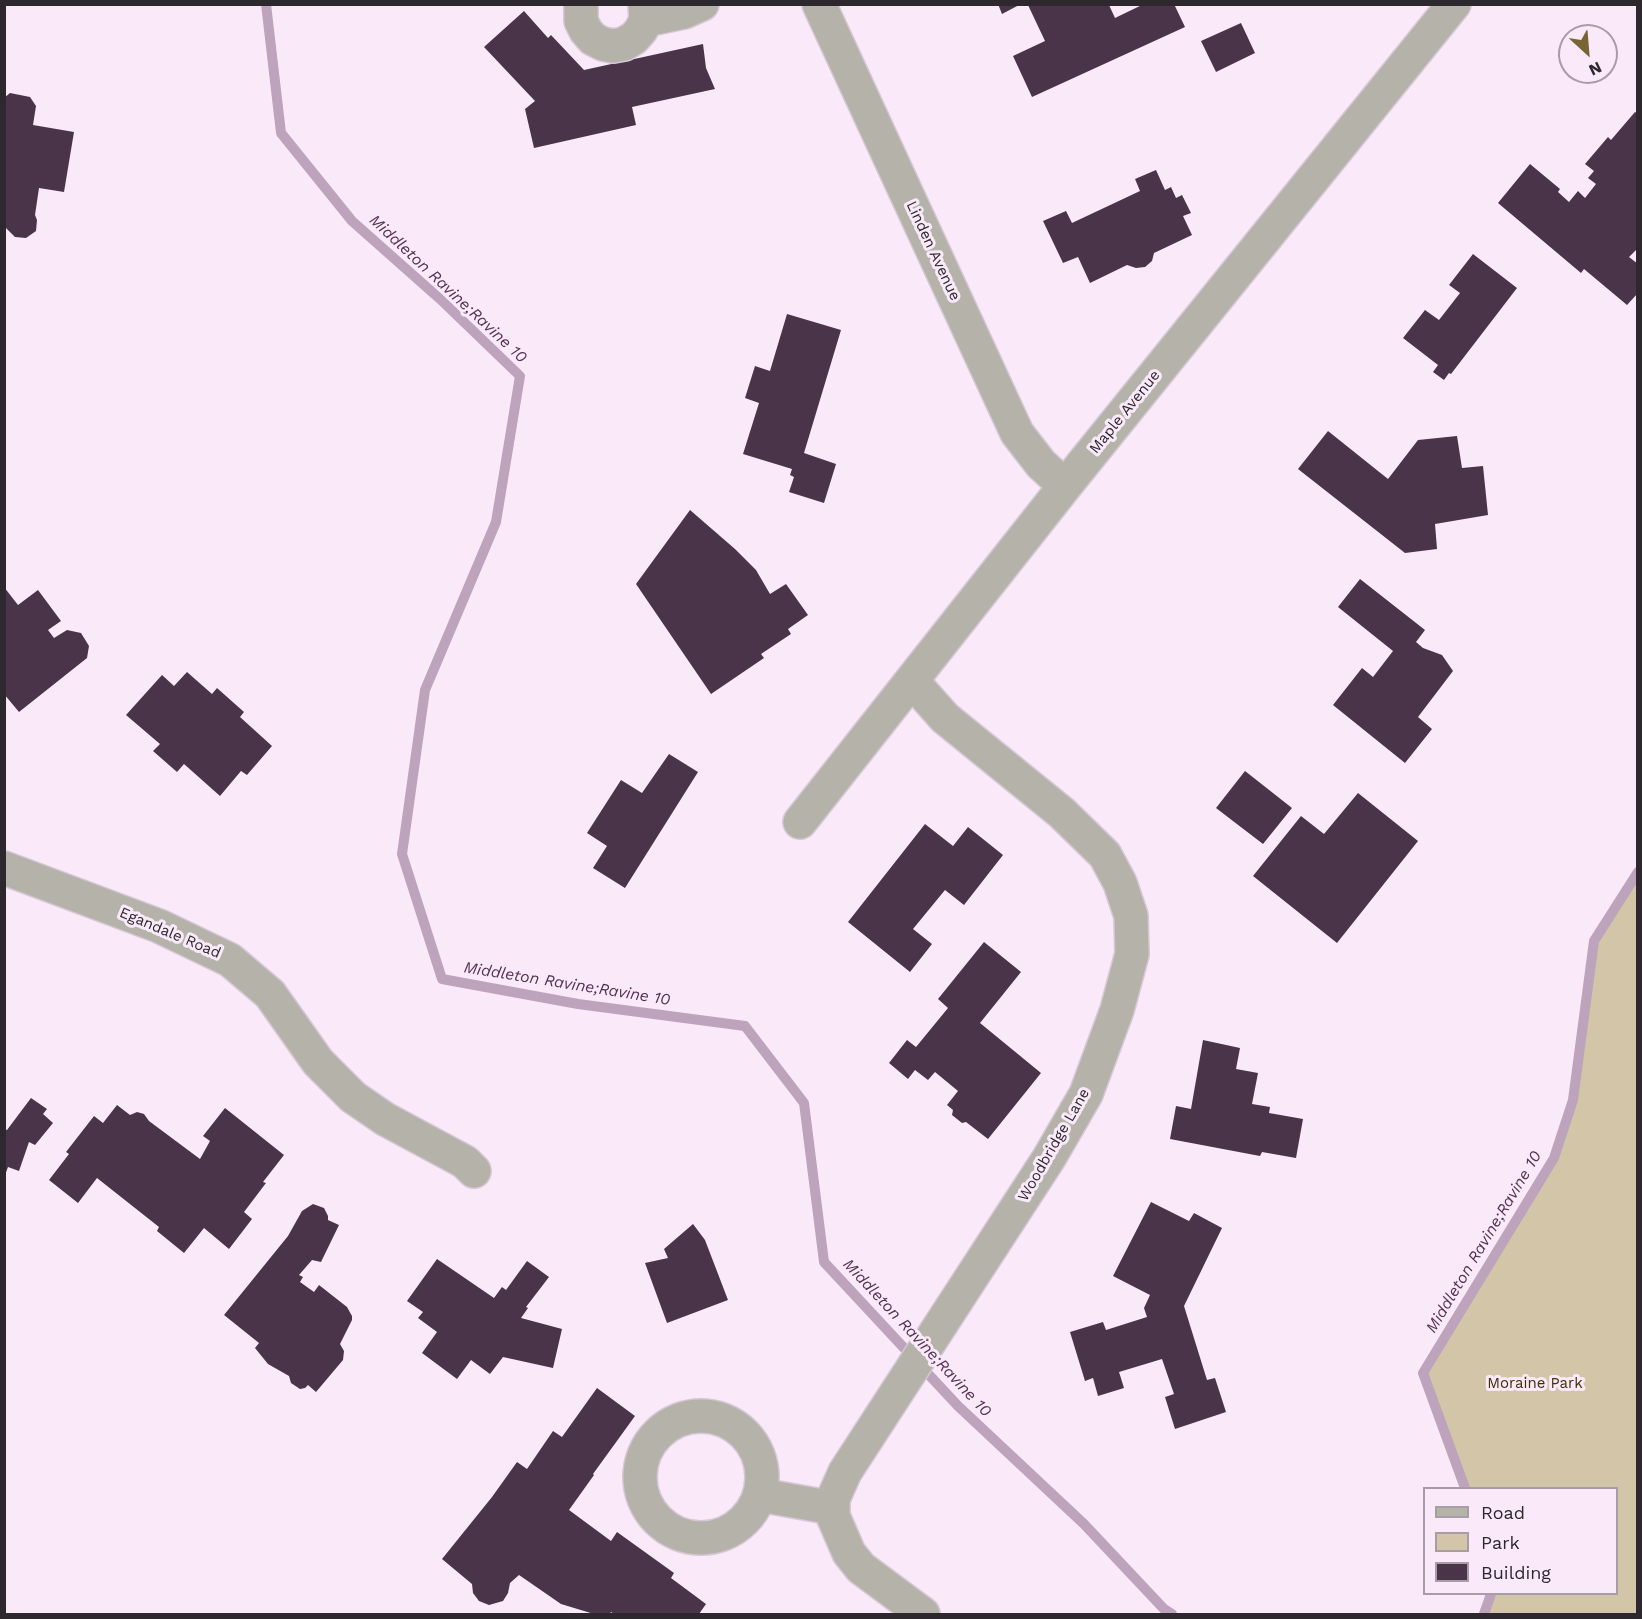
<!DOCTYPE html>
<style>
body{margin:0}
#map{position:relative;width:1642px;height:1619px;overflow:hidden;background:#faeaf9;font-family:"Work Sans",sans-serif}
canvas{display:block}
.frame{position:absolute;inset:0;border:6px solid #2d282d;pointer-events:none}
.legend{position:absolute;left:1423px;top:1487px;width:195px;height:108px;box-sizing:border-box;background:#faeaf9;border:2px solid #a89ca7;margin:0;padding:8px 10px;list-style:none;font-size:18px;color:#2d282d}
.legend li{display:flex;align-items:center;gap:12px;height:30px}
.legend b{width:30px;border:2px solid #a89ca7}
.north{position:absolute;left:1558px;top:24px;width:60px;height:60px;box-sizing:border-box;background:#faeaf9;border:2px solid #a89ca7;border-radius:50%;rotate:154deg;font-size:16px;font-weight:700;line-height:24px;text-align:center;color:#2d282d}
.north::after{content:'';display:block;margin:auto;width:21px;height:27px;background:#776533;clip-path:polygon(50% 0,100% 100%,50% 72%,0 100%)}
</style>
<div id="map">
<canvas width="1642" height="1619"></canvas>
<div class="frame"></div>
<ul class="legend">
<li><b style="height:8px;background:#b5b2aa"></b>Road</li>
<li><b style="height:16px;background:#d3c6a8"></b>Park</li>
<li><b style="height:16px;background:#493449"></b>Building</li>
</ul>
<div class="north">N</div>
</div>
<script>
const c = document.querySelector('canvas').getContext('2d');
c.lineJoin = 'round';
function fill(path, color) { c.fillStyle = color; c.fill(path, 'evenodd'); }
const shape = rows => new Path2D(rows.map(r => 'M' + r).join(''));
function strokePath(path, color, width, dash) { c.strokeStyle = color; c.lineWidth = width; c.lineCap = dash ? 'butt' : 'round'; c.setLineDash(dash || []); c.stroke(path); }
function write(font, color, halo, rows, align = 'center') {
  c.font = font + ' "Work Sans",sans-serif'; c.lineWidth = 6; c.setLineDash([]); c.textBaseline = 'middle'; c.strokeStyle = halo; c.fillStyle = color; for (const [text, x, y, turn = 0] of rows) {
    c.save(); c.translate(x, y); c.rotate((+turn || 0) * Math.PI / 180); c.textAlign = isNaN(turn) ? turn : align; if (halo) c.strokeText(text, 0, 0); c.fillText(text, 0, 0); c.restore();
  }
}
fill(shape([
 [1637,870,1637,1614,1484,1614,1491,1594,1616,1594,1616,1488,1465,1488,1423,1373,1554,1158,1573,1100,1594,941]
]), '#d3c6a8');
strokePath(shape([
 [266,4,281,133,352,221,440,299,520,376,496,522,425,690,402,854,442,979,578,1004,745,1026,804,1103,824,1262,958,1406,1084,1524,1164,1609,1172,1614],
 [1465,1488,1423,1373,1554,1158,1573,1100,1594,941,1638,872],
 [1484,1614,1491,1594]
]), '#bda4bc', 10);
fill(shape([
 [998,4,1021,4,1002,14],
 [1144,4,1174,4,1185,27,1032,97,1013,56,1045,41,1028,5,1109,5,1115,18],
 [524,11,548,38,551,35,584,70,703,44,706,68,715,89,632,107,636,125,534,148,525,109,535,101,484,47],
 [1241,23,1255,53,1216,72,1201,41],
 [10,93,30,97,36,106,33,125,74,132,64,192,39,188,35,215,37,220,36,231,26,238,15,237,4,226,4,98],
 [1635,112,1638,114,1638,248,1629,257,1638,264,1638,293,1627,305,1584,269,1581,273,1498,203,1530,164,1560,189,1558,192,1569,202,1578,191,1585,198,1596,184,1588,178,1594,171,1585,164,1608,137,1611,140],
 [1156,170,1165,190,1171,187,1176,198,1182,195,1191,213,1183,216,1192,235,1154,253,1152,261,1145,267,1136,268,1127,265,1090,283,1078,257,1063,263,1043,221,1066,211,1072,223,1140,191,1135,179],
 [1473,254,1517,288,1451,374,1449,373,1444,380,1433,372,1438,365,1403,338,1425,310,1439,320,1460,293,1449,285],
 [787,314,841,330,804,453,836,464,824,503,789,492,794,477,790,475,792,469,743,454,759,403,745,398,755,366,770,371],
 [1328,431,1388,479,1418,440,1457,436,1462,468,1483,466,1488,515,1435,524,1437,549,1405,553,1298,469],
 [690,510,735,549,756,570,770,594,786,584,808,615,788,629,791,634,761,654,764,658,711,694,636,584],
 [1360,579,1425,630,1416,642,1423,648,1442,655,1453,671,1418,717,1432,729,1405,763,1333,705,1362,668,1373,677,1393,651,1338,607],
 [4,587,18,605,38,590,61,621,48,630,54,638,67,630,81,633,89,646,87,658,19,712,4,694],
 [187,672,212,694,217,688,244,712,240,717,272,746,247,775,241,771,220,796,184,764,177,772,153,751,160,744,126,715,162,675,174,686],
 [669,754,698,772,625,888,593,868,607,846,587,833,621,780,642,793],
 [1245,771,1292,808,1263,844,1216,808],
 [1358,793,1418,841,1337,943,1253,876,1301,816,1324,834],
 [925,824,953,846,968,827,1003,855,964,905,945,890,913,929,932,944,910,972,848,922],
 [984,942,1021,972,980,1023,1041,1073,988,1139,966,1122,962,1123,952,1115,953,1110,947,1105,958,1091,935,1072,928,1080,915,1070,908,1079,889,1063,907,1040,916,1047,948,1008,938,999],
 [1203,1040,1240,1048,1236,1069,1258,1073,1252,1104,1270,1107,1269,1113,1303,1119,1296,1158,1262,1152,1260,1156,1170,1139,1176,1106,1191,1109],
 [31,1098,47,1109,43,1114,53,1123,35,1145,29,1142,19,1171,8,1167,4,1178,4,1129,7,1130],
 [117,1105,130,1115,137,1112,144,1114,149,1121,200,1159,210,1141,203,1136,225,1108,284,1155,263,1182,266,1183,244,1212,252,1219,229,1249,204,1228,184,1253,157,1231,159,1227,97,1178,78,1203,49,1180,69,1154,66,1152,94,1116,103,1123],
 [1151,1202,1189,1221,1194,1213,1222,1228,1184,1306,1207,1380,1215,1378,1226,1412,1175,1429,1165,1397,1174,1394,1162,1359,1119,1372,1124,1388,1098,1396,1093,1378,1085,1381,1070,1332,1103,1322,1106,1330,1147,1317,1144,1308,1150,1295,1113,1276],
 [313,1204,324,1208,328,1216,328,1220,339,1225,321,1262,312,1260,299,1275,303,1277,300,1282,314,1292,319,1285,347,1307,352,1316,352,1320,340,1344,344,1351,343,1360,316,1392,308,1385,305,1388,300,1389,291,1383,289,1376,268,1364,255,1348,259,1343,224,1315,288,1236,302,1211],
 [693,1224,705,1240,728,1300,667,1323,645,1263,668,1258,664,1249],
 [437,1259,494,1298,502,1287,506,1290,527,1261,549,1277,526,1307,528,1308,521,1318,562,1329,553,1368,503,1357,490,1374,471,1360,457,1379,422,1353,437,1332,418,1318,423,1312,407,1301],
 [597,1388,635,1416,593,1474,594,1475,569,1510,611,1541,617,1532,674,1573,671,1578,706,1604,699,1614,614,1614,611,1612,610,1614,594,1614,561,1604,519,1575,510,1583,508,1593,503,1601,489,1605,479,1601,473,1593,472,1584,442,1559,492,1497,517,1462,527,1469,553,1431,562,1437]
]), '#493449');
const minor = shape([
 [581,4,581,21,586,31,593,39,603,44,613,46,624,44,634,38,641,30,646,20,645,4],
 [819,4,1017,433,1041,464,1065,486],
 [646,20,684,12,702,4],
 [912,681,945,718,1062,813,1105,855,1120,883,1131,916,1132,954,1117,1010,1086,1094,1049,1158,845,1472,833,1499,833,1516,849,1553,861,1568,923,1614],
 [800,822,1065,486,1454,4],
 [4,868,159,926,230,960,270,994,318,1062,353,1097,385,1119,465,1162,474,1171],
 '640 1477a61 61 0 1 1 122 0a61 61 0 1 1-122 0Z',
 [760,1495,833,1508]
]);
strokePath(minor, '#d5c7d4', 36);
strokePath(minor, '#b5b2aa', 33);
write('15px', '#2d282d', '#faeaf9', [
 ["Linden Avenue",933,251,65],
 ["Maple Avenue",1125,412,-51],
 ["Egandale Road",170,933,23],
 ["Woodbridge Lane",1054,1145,-60]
]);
write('15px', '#3d2f05', '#faeaf9', [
 ["Moraine Park",1535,1384]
]);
write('italic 16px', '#553154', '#faeaf9', [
 ["Middleton Ravine;Ravine 10",448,289,43],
 ["Middleton Ravine;Ravine 10",567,984,9],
 ["Middleton Ravine;Ravine 10",1484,1242,-59],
 ["Middleton Ravine;Ravine 10",917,1338,47]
]);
</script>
